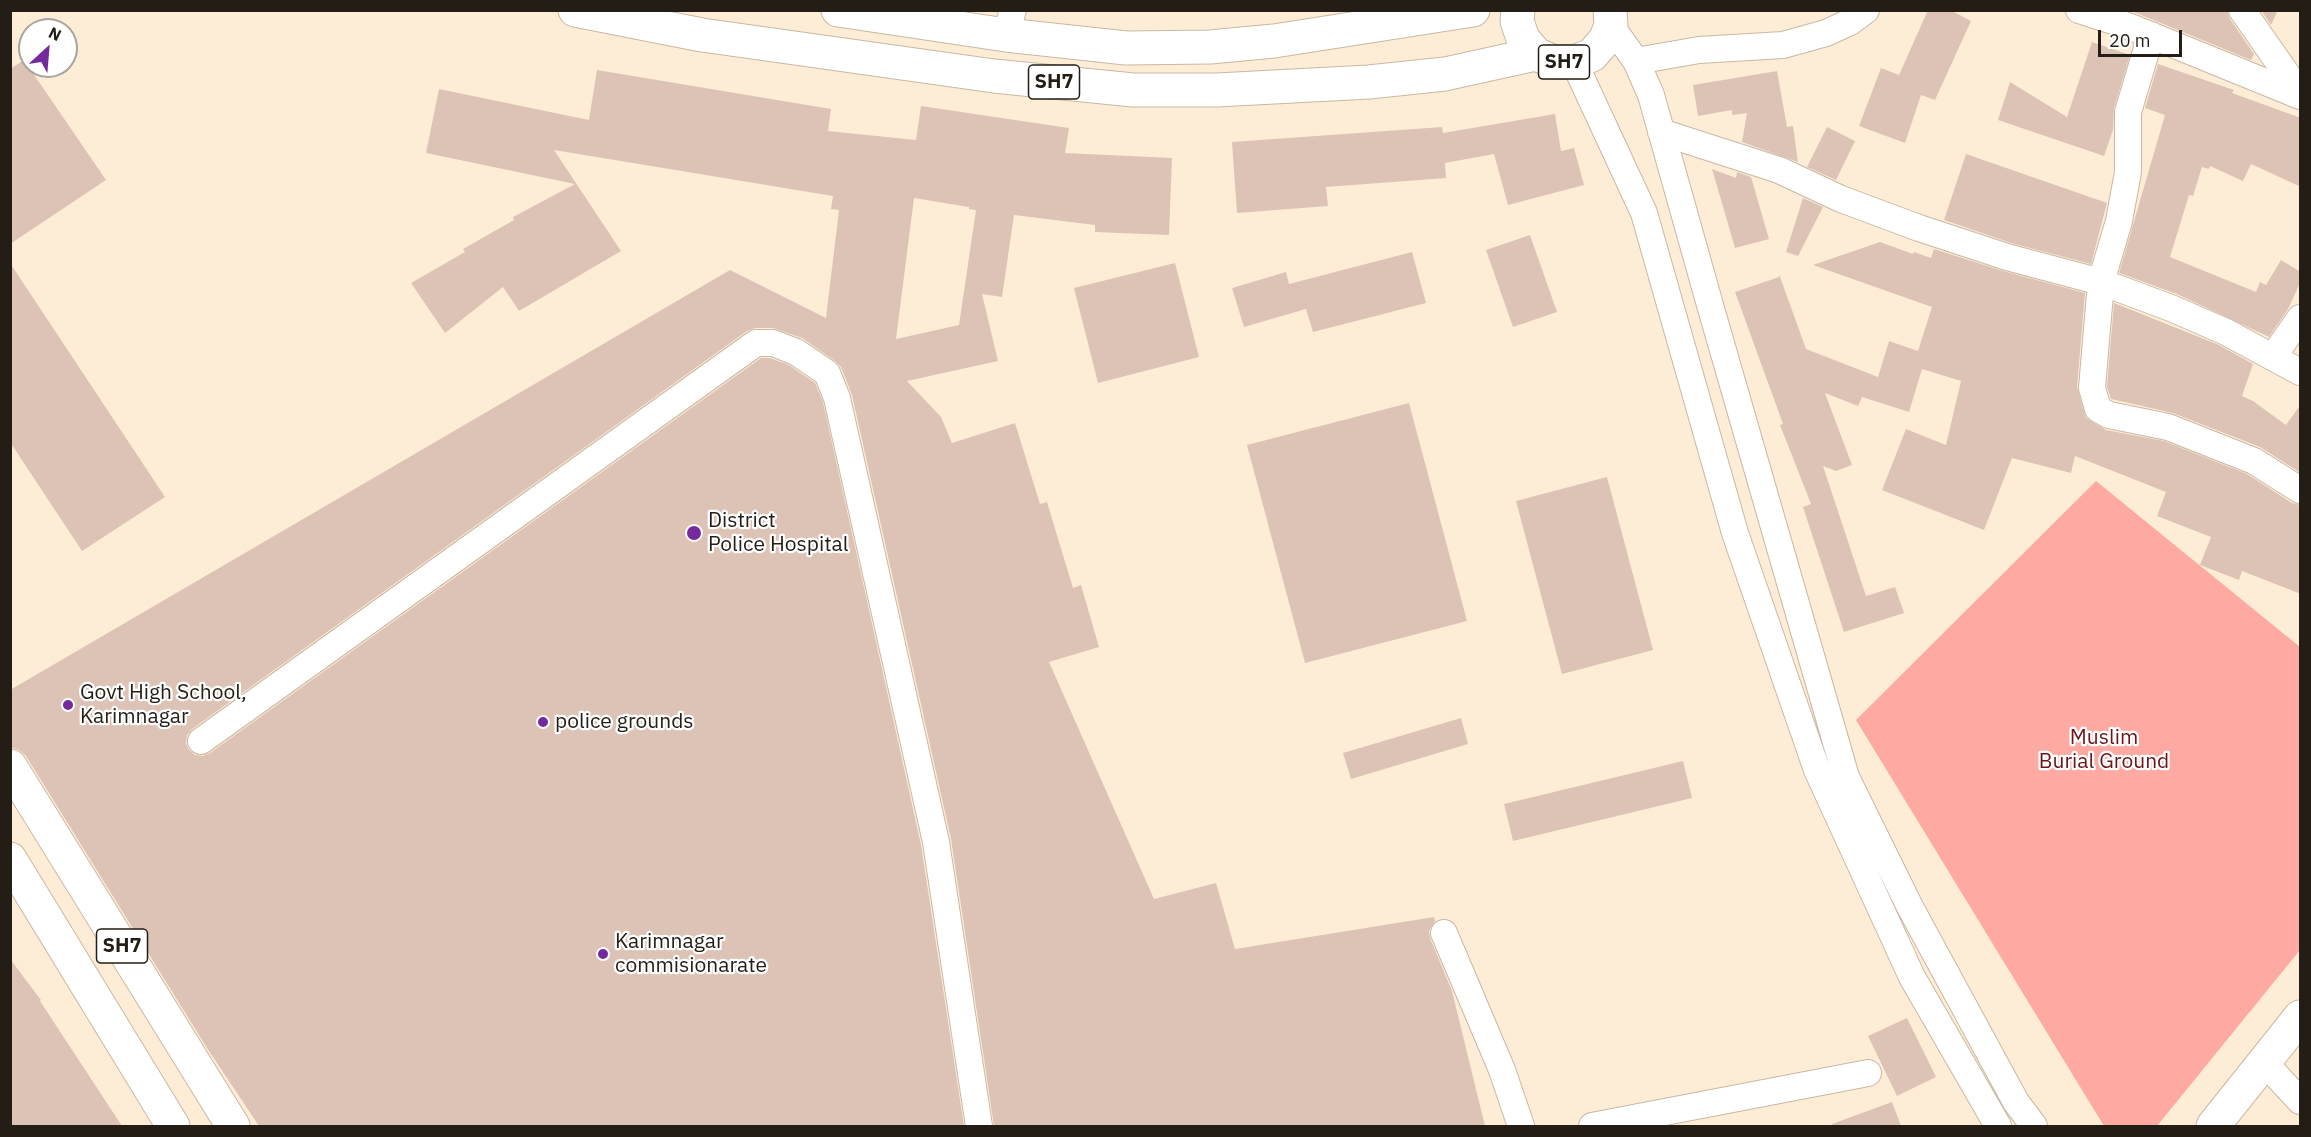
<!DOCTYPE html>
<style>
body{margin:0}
#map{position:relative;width:2311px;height:1137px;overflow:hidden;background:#feedd6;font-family:"IBM Plex Sans",sans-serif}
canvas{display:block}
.frame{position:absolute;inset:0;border:12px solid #231d15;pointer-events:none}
.north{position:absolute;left:18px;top:18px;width:60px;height:60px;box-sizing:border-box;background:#fff;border:2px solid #a7a5a1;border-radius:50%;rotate:26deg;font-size:16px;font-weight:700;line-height:24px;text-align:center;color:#231d15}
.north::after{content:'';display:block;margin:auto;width:21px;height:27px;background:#742a9d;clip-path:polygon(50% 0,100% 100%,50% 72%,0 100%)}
.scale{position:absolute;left:2098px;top:30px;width:84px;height:27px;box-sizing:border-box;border:3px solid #231d15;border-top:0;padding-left:8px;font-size:18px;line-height:21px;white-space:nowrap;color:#231d15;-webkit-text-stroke:4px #fff;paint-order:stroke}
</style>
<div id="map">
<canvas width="2311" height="1137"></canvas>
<div class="frame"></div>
<div class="north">N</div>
<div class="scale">20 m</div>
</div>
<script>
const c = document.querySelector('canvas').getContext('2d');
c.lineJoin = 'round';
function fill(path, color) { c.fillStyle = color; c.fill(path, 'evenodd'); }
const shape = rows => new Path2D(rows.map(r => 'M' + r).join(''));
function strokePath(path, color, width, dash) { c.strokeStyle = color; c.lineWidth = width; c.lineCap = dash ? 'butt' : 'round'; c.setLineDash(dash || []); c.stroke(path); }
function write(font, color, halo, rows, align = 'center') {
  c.font = font + ' "IBM Plex Sans",sans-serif'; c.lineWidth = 4.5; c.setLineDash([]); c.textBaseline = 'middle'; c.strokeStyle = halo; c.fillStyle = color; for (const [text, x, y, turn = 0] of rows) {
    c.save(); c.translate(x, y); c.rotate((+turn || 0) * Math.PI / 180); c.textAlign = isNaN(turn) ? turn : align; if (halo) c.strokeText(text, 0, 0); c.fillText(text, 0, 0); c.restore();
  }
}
fill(shape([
 [2096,481,2300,647,2300,950,2157,1126,2104,1126,1856,720]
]), '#fea9a2');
fill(shape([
 [1928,10,1950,10,1971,21,1935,100,1921,95,1905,143,1859,126,1881,68,1899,75],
 [2129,10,2227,10,2230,19,2254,54,2251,60],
 [2261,10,2278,10,2271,25],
 [2092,42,2130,55,2114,108,2113,130,2104,156,1998,120,2010,82,2067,117],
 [24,60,106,180,10,244,10,69],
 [2158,64,2234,90,2232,93,2301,118,2301,187,2251,164,2243,181,2210,166,2209,169,2202,167,2193,196,2189,195,2170,257,2256,292,2260,282,2266,285,2281,260,2301,272,2301,281,2288,309,2269,337,2177,294,2119,273,2165,115,2145,108],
 [597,70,831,109,828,131,916,140,921,106,1069,128,1065,153,1172,158,1169,235,1095,232,1095,225,1014,215,1002,297,982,294,998,361,907,381,941,417,952,443,1015,423,1040,504,1047,502,1073,588,1081,585,1099,647,1049,662,1154,899,1216,883,1235,949,1434,917,1435,921,1429,931,1430,938,1452,991,1485,1126,994,1126,951,839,852,395,841,367,835,361,802,338,773,328,756,328,747,331,192,729,187,735,186,743,189,750,195,755,203,756,210,753,761,358,770,358,789,365,815,383,823,402,921,845,964,1126,259,1126,207,1048,26,756,19,750,10,747,10,690,730,270,826,318,839,210,831,209,833,196,554,150,621,251,519,311,503,287,445,333,411,283,465,252,463,249,514,220,513,217,575,184,426,153,439,89,589,120],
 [914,198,969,207,969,209,976,210,959,325,896,339],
 [1777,71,1787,127,1793,126,1798,162,1742,142,1747,113,1732,115,1732,110,1698,116,1693,85],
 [1555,114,1561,151,1574,148,1584,185,1508,205,1494,154,1445,163,1446,178,1326,187,1328,206,1237,213,1232,142,1442,127,1443,133],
 [1827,127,1855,141,1836,180,1807,167],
 [1966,154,2107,203,2091,264,2011,243,1944,220],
 [1712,169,1736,178,1737,172,1751,177,1769,239,1735,248],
 [1803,198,1823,207,1798,256,1786,252],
 [1530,235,1557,312,1513,327,1486,250],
 [1880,242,1913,254,1914,252,1931,258,1934,249,2003,271,2085,293,2077,387,2086,418,2106,430,2164,441,2247,474,2292,503,2301,505,2301,594,2242,571,2239,580,2200,565,2211,537,2157,516,2166,492,2075,456,2071,473,2012,458,1984,530,1882,490,1906,429,1946,445,1961,381,1922,369,1909,412,1862,397,1858,406,1825,393,1852,465,1836,471,1823,466,1866,596,1895,587,1904,613,1844,632,1803,507,1811,504,1780,425,1783,424,1735,292,1779,277,1779,274,1806,349,1878,377,1889,341,1918,351,1932,307,1813,265],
 [1412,252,1426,303,1313,332,1306,309,1244,327,1232,288,1286,272,1289,284],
 [10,263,165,497,82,551,10,442],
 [1175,263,1199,357,1098,383,1074,288],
 [2114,303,2219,345,2253,364,2242,396,2253,401,2286,425,2301,404,2301,473,2260,447,2173,413,2111,399,2107,387],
 [1409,403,1467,621,1305,663,1247,445],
 [1607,477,1653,650,1562,674,1516,501],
 [1461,718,1468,744,1351,779,1343,753],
 [1683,761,1692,798,1513,841,1504,804],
 [10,959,41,1000,40,1001,122,1126,10,1126],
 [1907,1018,1936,1077,1897,1096,1868,1036],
 [1892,1102,1901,1126,1832,1126,1832,1124]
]), '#ddc3b5');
const street = shape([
 [2079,10,2128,26,2300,96],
 [2242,10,2300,93],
 [1611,26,1636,61,1651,95,1710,305,1846,777,1910,907,2016,1102,2034,1126],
 [1006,35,1013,10],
 [2151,35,2128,112,2128,172,2119,221,2101,282,2092,388,2098,409,2109,415,2168,427,2254,461,2300,490],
 [1636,61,1699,50,1783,45,1826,33,1850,22,1866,10],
 [1574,62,1644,213,1735,533,1817,770,1912,977,1998,1126],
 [1661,132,1779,170,1841,199,1919,228,2007,257,2101,282,2171,308,2226,332,2300,372],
 [2273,357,2300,318],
 [201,741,756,343,773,343,796,352,827,373,837,398,936,842,979,1126],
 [1444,933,1502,1070,1521,1126],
 [2265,1063,2300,1101],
 [1592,1126,1868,1073]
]);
const secondary = shape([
 [2213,1126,2300,1017]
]);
const primary = shape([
 [575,10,702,35,994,76,1133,90,1217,90,1369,82,1445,74,1536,54],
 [838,10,1006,35,1126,48,1210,47,1274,41,1473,10],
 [1518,10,1517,21,1523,39,1536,54,1554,62,1574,62,1592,55,1605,40,1611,26,1610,10],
 [10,766,233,1126],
 [10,859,173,1126]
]);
strokePath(street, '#c9b8a2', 28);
strokePath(secondary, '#c9b8a2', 35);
strokePath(primary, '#c9b8a2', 35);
strokePath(street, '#fff', 26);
strokePath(secondary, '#fff', 33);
strokePath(primary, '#fff', 33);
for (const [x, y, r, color] of [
 [694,533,8,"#742a9d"],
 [68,705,6,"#742a9d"],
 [543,722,6,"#742a9d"],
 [603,954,6,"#742a9d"]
]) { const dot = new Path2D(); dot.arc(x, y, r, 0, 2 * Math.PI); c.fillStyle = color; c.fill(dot); strokePath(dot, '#fff', 2); }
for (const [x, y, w] of [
 [1564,62,51],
 [1054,82,51],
 [122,946,51]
]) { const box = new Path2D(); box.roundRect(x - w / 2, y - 17, w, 34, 4.5); c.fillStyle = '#fff'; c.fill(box); strokePath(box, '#231d15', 1.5); }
write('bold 20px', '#231d15', null, [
 ["SH7",1564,62],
 ["SH7",1054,82],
 ["SH7",122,946]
]);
write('21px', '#231d15', '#fff', [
 ["District",708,521],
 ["Police Hospital",708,545],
 ["Govt High School,",80,693],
 ["Karimnagar",80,717],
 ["police grounds",555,722],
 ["Karimnagar",615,942],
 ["commisionarate",615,966]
], 'left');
write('21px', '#6b1517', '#fff', [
 ["Muslim",2104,738],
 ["Burial Ground",2104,762]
]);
</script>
